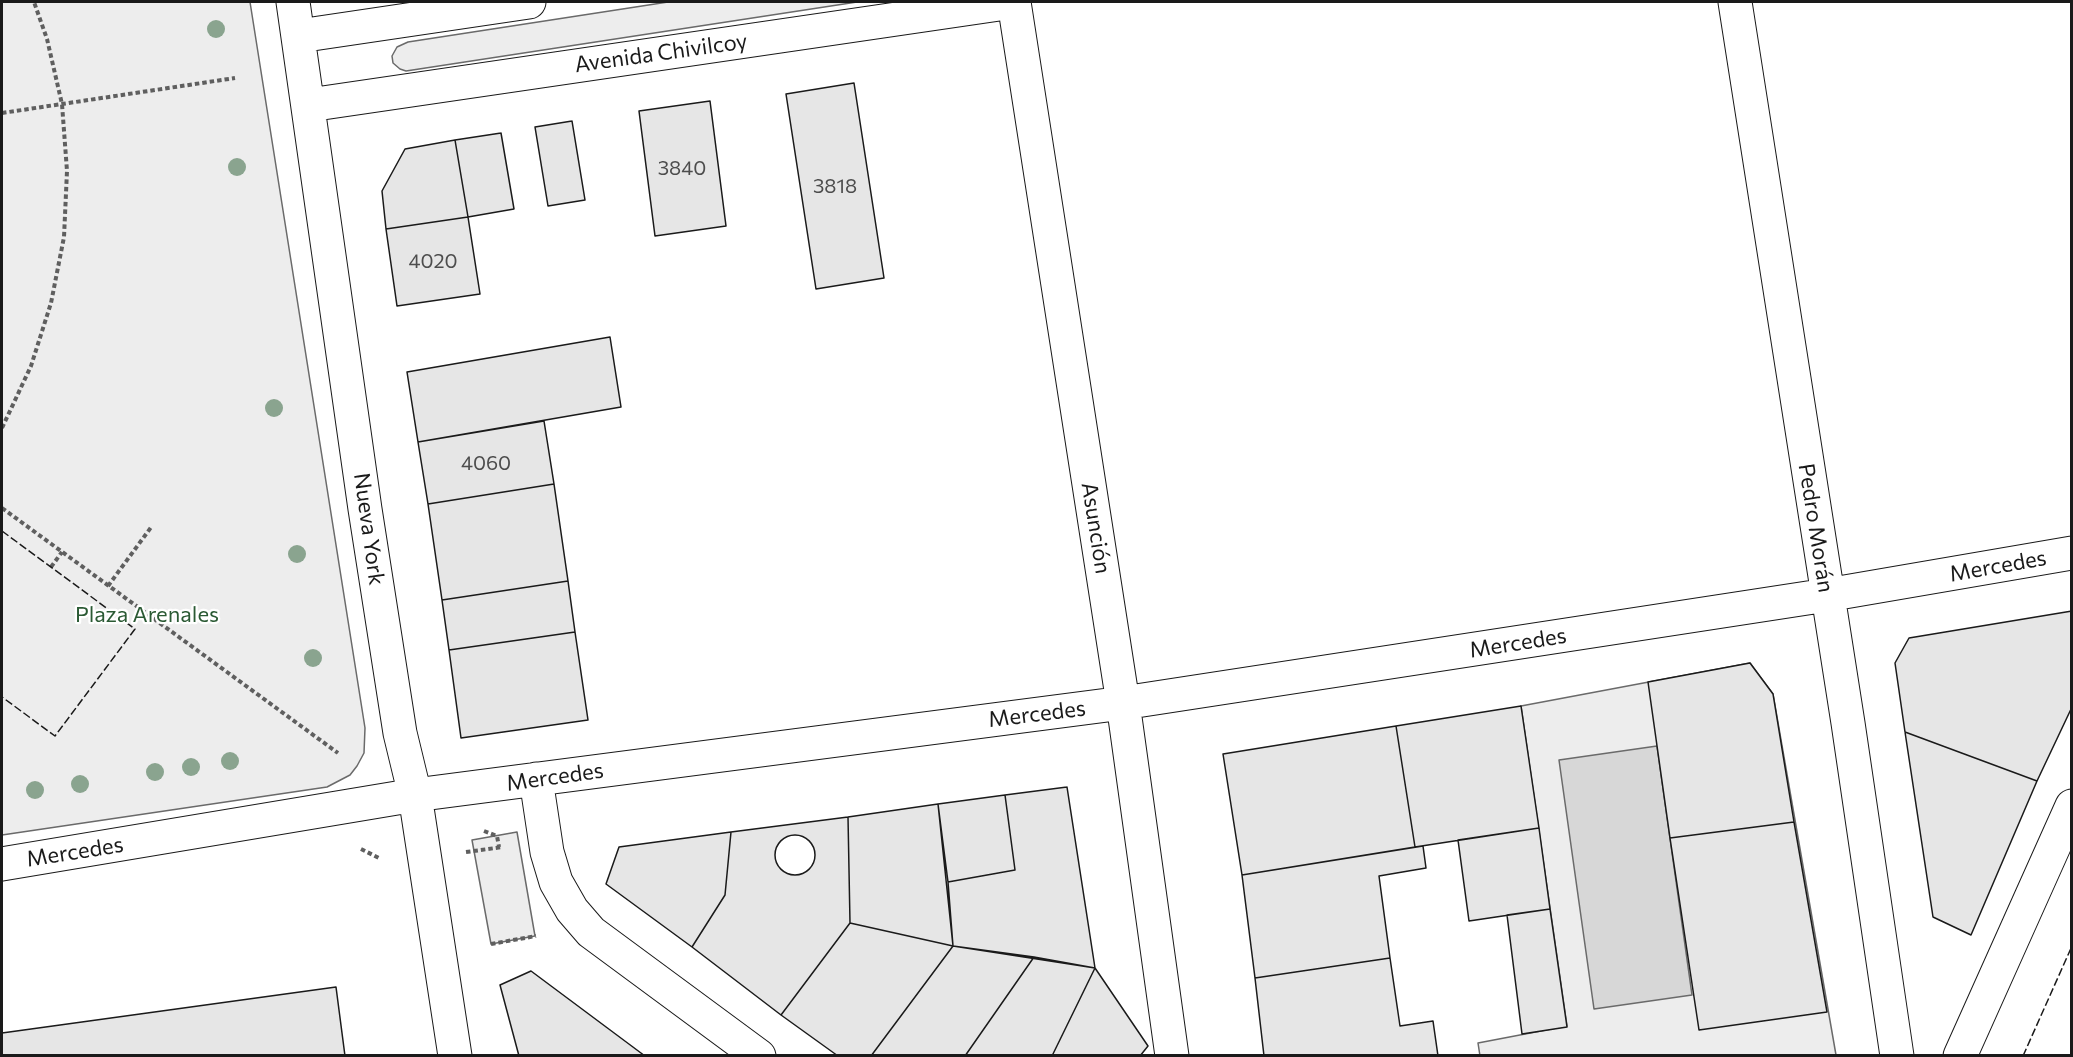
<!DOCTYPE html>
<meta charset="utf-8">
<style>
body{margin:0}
#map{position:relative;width:2073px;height:1057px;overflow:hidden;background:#fff;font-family:Commissioner,sans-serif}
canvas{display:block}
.frame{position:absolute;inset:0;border:3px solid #1a1a1a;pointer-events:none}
</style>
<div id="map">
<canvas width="2073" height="1057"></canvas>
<div class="frame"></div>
</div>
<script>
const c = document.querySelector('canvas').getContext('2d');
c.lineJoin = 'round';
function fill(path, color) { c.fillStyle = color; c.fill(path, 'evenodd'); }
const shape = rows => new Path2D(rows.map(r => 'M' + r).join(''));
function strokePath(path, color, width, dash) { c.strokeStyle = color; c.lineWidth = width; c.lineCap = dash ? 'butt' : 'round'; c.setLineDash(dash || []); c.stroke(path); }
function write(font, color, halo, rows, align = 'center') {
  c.font = font + ' Commissioner,sans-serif'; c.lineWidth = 4.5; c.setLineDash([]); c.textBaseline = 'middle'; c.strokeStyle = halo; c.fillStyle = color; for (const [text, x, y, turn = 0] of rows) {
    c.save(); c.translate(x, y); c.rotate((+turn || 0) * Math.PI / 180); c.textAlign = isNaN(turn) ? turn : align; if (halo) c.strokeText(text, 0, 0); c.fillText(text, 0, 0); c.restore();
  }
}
const built = shape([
 [2,2,250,2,365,728,364,753,357,766,350,775,327,787,2,835,2,2],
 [668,2,857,2,406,71,400,69,393,63,392,56,397,47,408,42,668,2],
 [1750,663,1773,694,1836,1055,1480,1056,1478,1043,1567,1026,1521,706,1750,663],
 [517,832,535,936,491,944,472,840,517,832]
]);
fill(built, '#ededed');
strokePath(built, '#6a6a6a', 1.5);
const water = shape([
 [1657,746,1692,995,1594,1009,1559,760,1657,746]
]);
fill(water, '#d7d7d7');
strokePath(water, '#6a6a6a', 1.5);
const building = shape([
 [854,83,884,278,816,289,786,94,854,83],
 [710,101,726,226,655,236,639,111,710,101],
 [572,121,585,200,548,206,535,127,572,121],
 [501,133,514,209,468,217,455,140,501,133],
 [455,140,468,217,386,229,382,191,405,149,455,140],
 [468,217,480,294,397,306,386,229,468,217],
 [610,337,621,407,418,442,407,372,610,337],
 [544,421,554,484,428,504,418,442,544,421],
 [554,484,568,581,442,600,428,504,554,484],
 [568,581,575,632,449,650,442,600,568,581],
 [2072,611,2072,707,2037,781,1905,732,1895,663,1909,638,2072,611],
 [575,632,588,720,461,738,449,650,575,632],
 [1750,663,1773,694,1794,822,1670,838,1648,682,1750,663],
 [1521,706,1539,828,1415,847,1396,726,1521,706],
 [1396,726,1415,847,1242,875,1223,754,1396,726],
 [1905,732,2037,781,1971,935,1933,917,1905,732],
 [1067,787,1095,968,953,946,948,882,1015,870,1005,795,1067,787],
 [1005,795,1015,870,948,882,938,804,1005,795],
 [938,804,953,946,850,923,848,817,938,804],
 [848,817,850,923,781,1015,692,947,725,895,731,832,848,817],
 [1794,822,1827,1012,1699,1030,1670,838,1794,822],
 [1539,828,1550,909,1469,921,1458,840,1539,828],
 [731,832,725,895,692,947,606,884,619,847,731,832],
 '775 855a20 20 0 1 1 40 0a20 20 0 1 1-40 0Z',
 [1423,846,1426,868,1379,876,1390,958,1255,978,1242,875,1423,846],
 [1550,909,1567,1027,1522,1034,1507,915,1550,909],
 [850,923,953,946,871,1056,838,1056,781,1015,850,923],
 [953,946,1034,957,965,1056,871,1056,953,946],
 [1034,957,1095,968,1052,1056,965,1056,1034,957],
 [1390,958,1400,1026,1433,1021,1438,1056,1264,1056,1255,978,1390,958],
 [1095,968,1148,1046,1140,1056,1052,1056,1095,968],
 [531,971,645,1056,519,1056,500,985,531,971],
 [336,987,345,1056,2,1056,2,1033,336,987]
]);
fill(building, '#e6e6e6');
strokePath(building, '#1a1a1a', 1.5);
const minor = shape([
 [293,2,365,509,400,733,415,795,455,1056],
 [1014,2,1123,703,1172,1056],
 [1735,2,1848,723,1897,1056],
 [299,36,529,2],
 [309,105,1013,2],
 [536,779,547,852,556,882,572,910,591,932,759,1056],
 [2,864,415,795,1123,703,1827,595,2072,553],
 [1960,1056,2072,806]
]);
strokePath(minor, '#1a1a1a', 35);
strokePath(shape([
 [2,113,235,78],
 [2,428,31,366,51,303,64,237,67,171,62,104,47,39,34,2],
 [2,508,338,753],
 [51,567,62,552],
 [108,586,152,526],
 [484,831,497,836,499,847],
 [361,849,381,859],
 [466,852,503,847],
 [491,944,536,936]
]), '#5f5f5f', 4, [4.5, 3]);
strokePath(minor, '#fff', 33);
strokePath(shape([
 [2,531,135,629,55,736,2,697],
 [2023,1056,2072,946]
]), '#1a1a1a', 1.5, [8, 3]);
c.fillStyle = '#8aa48f';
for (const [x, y] of [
 [216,29],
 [237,167],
 [274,408],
 [297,554],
 [313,658],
 [230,761],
 [191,767],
 [155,772],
 [80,784],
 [35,790]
]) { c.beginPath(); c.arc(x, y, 9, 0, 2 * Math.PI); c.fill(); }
write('20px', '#4d4d4d', null, [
 ["3840",682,168],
 ["3818",835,186],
 ["4020",433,261],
 ["4060",486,463]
]);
write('22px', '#1a1a1a', '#fff', [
 ["Avenida Chivilcoy",661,53,-8],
 ["Asunción",1096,528,81],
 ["Pedro Morán",1816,528,81],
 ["Nueva York",369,529,82],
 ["Mercedes",1998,566,-10],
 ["Mercedes",1518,643,-9],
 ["Mercedes",1037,714,-7],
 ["Mercedes",555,777,-8],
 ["Mercedes",75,852,-9]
]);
write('22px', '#2b5a34', '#fff', [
 ["Plaza Arenales",147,615]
]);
</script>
